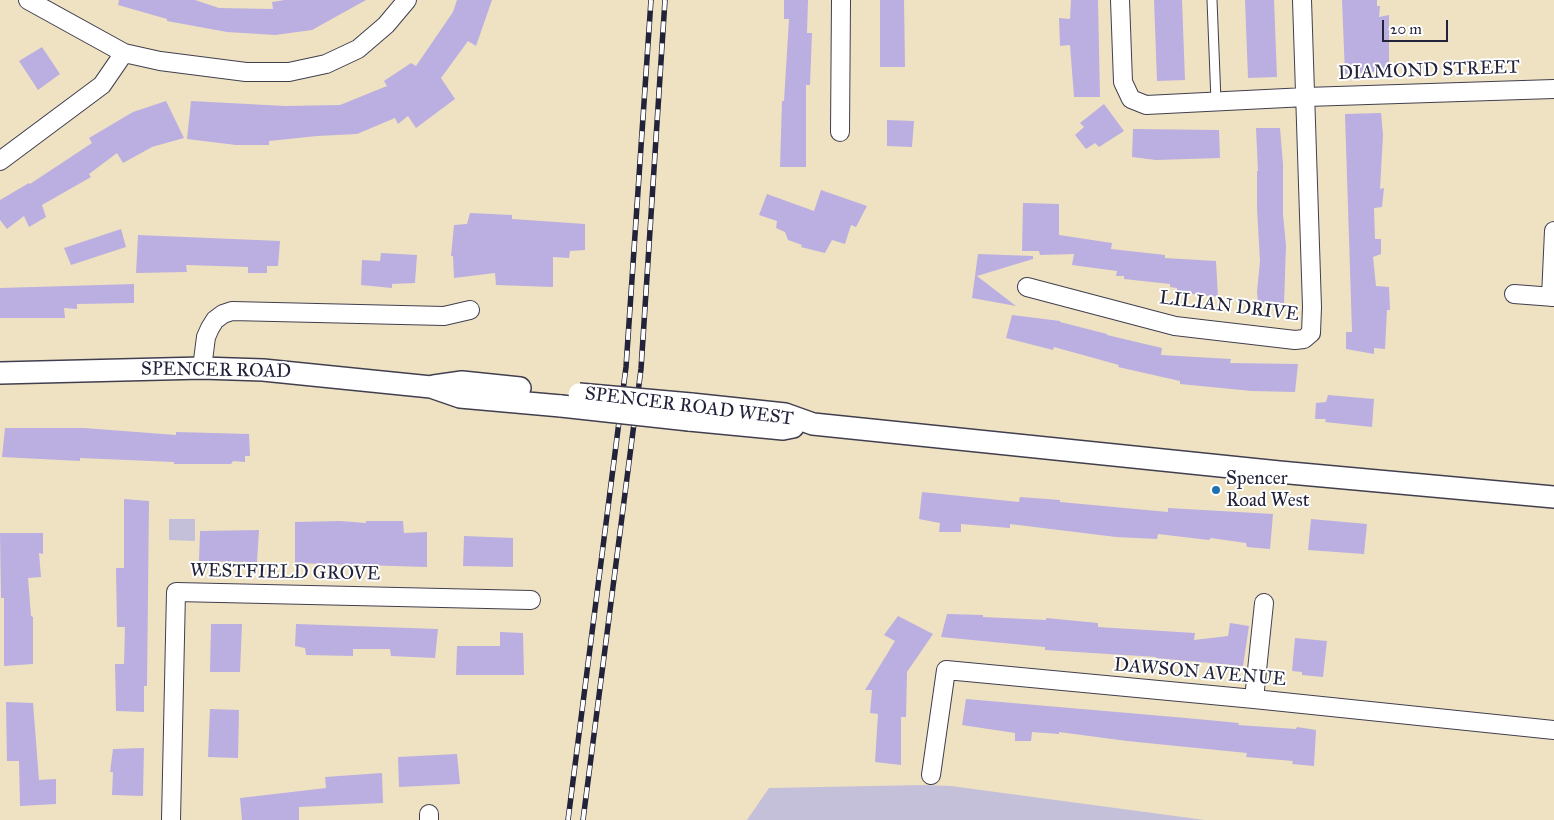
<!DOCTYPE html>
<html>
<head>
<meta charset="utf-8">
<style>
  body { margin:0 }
  #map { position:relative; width:1554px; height:820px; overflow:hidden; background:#efe2c2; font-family:"IM FELL Great Primer",serif }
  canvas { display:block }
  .scale { position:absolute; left:1382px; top:20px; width:66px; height:22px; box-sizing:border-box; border:2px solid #22223b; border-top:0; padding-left:6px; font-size:15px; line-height:18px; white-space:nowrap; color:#22223b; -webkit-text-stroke:4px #fff; paint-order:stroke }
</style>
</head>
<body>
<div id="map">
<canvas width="1554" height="820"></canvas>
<div class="scale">20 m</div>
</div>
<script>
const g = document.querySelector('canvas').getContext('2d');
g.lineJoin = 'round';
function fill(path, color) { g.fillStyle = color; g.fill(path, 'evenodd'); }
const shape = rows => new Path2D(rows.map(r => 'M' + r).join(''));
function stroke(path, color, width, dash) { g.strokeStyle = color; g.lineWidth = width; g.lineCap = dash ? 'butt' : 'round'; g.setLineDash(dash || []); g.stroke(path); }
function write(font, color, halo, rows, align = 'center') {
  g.font = font + ' "IM FELL Great Primer",serif'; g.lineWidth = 4; g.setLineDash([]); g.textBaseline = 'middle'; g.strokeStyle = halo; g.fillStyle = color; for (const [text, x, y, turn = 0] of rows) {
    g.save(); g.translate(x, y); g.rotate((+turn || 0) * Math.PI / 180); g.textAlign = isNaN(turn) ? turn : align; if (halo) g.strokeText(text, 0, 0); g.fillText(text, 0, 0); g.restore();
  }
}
fill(shape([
  [169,519,195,519,195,541,169,540],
  [924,785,951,786,1205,820,747,820,769,788]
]), '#c5c0da');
fill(shape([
  [119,0,195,0,219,8,273,9,272,2,285,0,366,0,312,30,275,35,227,32,167,21,167,19,118,5],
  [457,0,492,0,476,46,468,41,441,78,455,99,416,128,408,116,398,124,395,118,357,134,317,136,269,141,269,145,236,145,187,139,191,101,285,106,340,105,387,86,384,81,411,63,416,66,453,12],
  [784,0,808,0,807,33,812,33,810,85,806,85,806,167,780,167,782,101,784,101,789,19,784,19],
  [880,0,904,0,905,67,880,67],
  [1071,0,1098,0,1100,97,1074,97,1070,45,1060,46,1059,18,1070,19],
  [1154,0,1182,0,1185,80,1157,81],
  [1245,0,1274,0,1277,77,1248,78],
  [1342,0,1377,0,1377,6,1380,6,1379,17,1389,15,1389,71,1345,74],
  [42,47,60,74,38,90,19,61],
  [166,101,184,138,152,147,123,163,117,153,89,174,91,177,42,205,46,217,29,227,24,216,7,229,0,220,0,200,29,183,30,184,92,143,89,138,133,112],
  [1104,104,1124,131,1099,147,1095,143,1086,149,1075,135,1084,127,1080,123],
  [1381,113,1383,135,1380,189,1384,188,1382,207,1374,208,1375,239,1381,239,1381,254,1373,257,1376,286,1389,287,1390,310,1387,310,1385,349,1374,348,1374,354,1346,349,1346,332,1352,332,1345,114],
  [887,120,914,121,912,147,887,146],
  [1256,128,1280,128,1283,164,1283,214,1286,246,1284,304,1258,302,1257,292,1260,261,1257,208,1257,171,1258,171],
  [1133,129,1219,130,1220,158,1156,160,1132,157],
  [821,190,867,206,856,227,851,225,845,244,832,240,825,253,801,247,802,245,788,240,785,232,776,228,777,221,759,215,767,194,814,211],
  [1023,203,1059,204,1059,235,1112,243,1111,249,1165,255,1165,258,1216,261,1218,297,1177,292,1177,288,1170,287,1170,284,1124,279,1124,276,1116,276,1117,271,1072,265,1074,254,1040,255,1039,251,1022,251],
  [470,213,512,215,512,219,585,224,585,250,570,251,569,258,553,257,553,287,496,285,495,273,454,278,453,256,451,256,454,225,467,224],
  [121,229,126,247,71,265,64,248],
  [138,235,280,241,278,266,267,266,267,273,248,273,248,267,186,265,187,272,136,273],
  [381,253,417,255,415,283,392,284,392,288,361,285,362,260,380,261],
  [978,254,1033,256,1033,259,977,276,1016,306,972,298],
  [134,284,134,303,77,304,77,309,64,308,65,318,0,318,0,288],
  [1012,315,1060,321,1060,322,1107,334,1107,335,1162,348,1161,355,1231,359,1230,363,1298,364,1295,392,1252,391,1180,384,1180,381,1118,367,1119,365,1054,347,1053,350,1006,338],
  [1328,395,1374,399,1372,427,1325,422,1326,419,1315,419,1316,403,1326,402],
  [5,428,84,428,176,435,176,432,249,434,250,456,245,456,245,462,233,461,231,464,174,464,174,462,80,458,80,461,2,457],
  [922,492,1019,502,1020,497,1060,500,1060,502,1168,512,1168,508,1273,514,1270,549,1247,547,1246,543,1211,538,1209,540,1158,534,1157,539,1116,537,1010,524,1010,528,961,524,961,532,939,532,940,523,919,519],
  [124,499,149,501,147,686,144,686,144,712,116,711,115,664,124,664,125,627,117,627,116,568,124,568],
  [1311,519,1367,524,1364,554,1308,550],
  [340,521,366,523,366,521,403,521,404,533,427,532,427,567,295,563,295,522],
  [259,530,257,562,199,561,200,531],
  [0,533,43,533,43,554,39,553,41,577,28,578,31,616,33,617,33,664,4,666,4,598,1,598],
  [464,536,513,538,513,567,463,566],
  [947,614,983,615,983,617,1046,620,1046,618,1098,623,1098,627,1195,633,1194,640,1228,636,1230,623,1249,626,1243,666,1156,658,1156,657,1045,650,1045,647,941,637],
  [898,616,933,634,907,672,906,717,901,717,901,765,875,762,878,714,870,713,872,690,865,690,895,641,884,635],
  [211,624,242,624,240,672,210,672],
  [296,624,438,629,435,658,391,656,390,649,353,649,353,656,306,655,305,648,295,646],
  [500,632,523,633,524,675,456,675,457,646,500,646],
  [1295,638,1327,641,1323,677,1302,675,1302,672,1292,671],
  [966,699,1186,718,1239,723,1238,725,1296,729,1297,727,1316,730,1314,766,1292,764,1293,761,1246,757,1247,753,1127,741,1059,732,1059,734,1032,732,1031,741,1015,741,1015,733,962,725],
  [6,702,33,703,39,780,56,779,56,804,20,806,19,761,7,761],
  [210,709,239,710,238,758,208,757],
  [144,748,143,796,112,795,113,772,110,772,113,749],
  [457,754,460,784,399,787,398,757],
  [382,773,383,803,299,807,299,820,242,820,240,798,326,788,325,777]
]), '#baafe0');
const service = shape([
  [1212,0,1216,101]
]);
const minor = shape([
  [28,0,124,53,160,61,246,72,289,72,326,64,358,49,386,25,407,0],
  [1120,0,1123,82,1131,99,1146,105,1306,97,1554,89],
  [840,132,841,0],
  [0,161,102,85,124,53],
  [1027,287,1175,326,1295,340,1304,339,1311,333,1312,307,1302,0],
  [1514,294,1554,297],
  [1551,297,1554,231],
  [202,368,206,337,210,328,215,320,223,314,232,311,444,316,470,310],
  [1254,699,1264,603],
  [931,775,946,670,1254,699,1554,730],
  [171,820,176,592,531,600],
  [429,820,429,814]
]);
const tertiary = shape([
  [0,373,202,368,263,370,431,387,460,397,561,406],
  [434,386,462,382,520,388],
  [691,404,785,414,813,424,1279,472,1554,497],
  [689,420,783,429,793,427]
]);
stroke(service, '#413f4f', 11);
stroke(minor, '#413f4f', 20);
stroke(tertiary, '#413f4f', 24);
stroke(service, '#fff', 9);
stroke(minor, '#fff', 18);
stroke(tertiary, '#fff', 21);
const rail = shape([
  [568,820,626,367,651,0],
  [583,820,641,369,665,0]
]);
stroke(rail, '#22223b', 5.5);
stroke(rail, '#fff', 4, [11]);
const tertiaryBridge = shape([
  [579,394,691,404],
  [561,406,689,420]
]);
stroke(tertiaryBridge, '#413f4f', 24, []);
stroke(tertiaryBridge, '#fff', 21);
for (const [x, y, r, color] of [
  [1216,490,5,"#1f6fb2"]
]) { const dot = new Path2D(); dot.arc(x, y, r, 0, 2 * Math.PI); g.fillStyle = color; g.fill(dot); stroke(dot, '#fff', 2); }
write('19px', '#22223b', '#fff', [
  ["DIAMOND STREET",1429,71,-2],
  ["LILIAN DRIVE",1229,307,7],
  ["SPENCER ROAD",216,371,1],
  ["SPENCER ROAD WEST",689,407,7],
  ["WESTFIELD GROVE",285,573,1],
  ["DAWSON AVENUE",1200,673,5]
]);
write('19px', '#22223b', '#fff', [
  ["Spencer",1226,479],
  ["Road West",1226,501]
], 'left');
</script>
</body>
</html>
